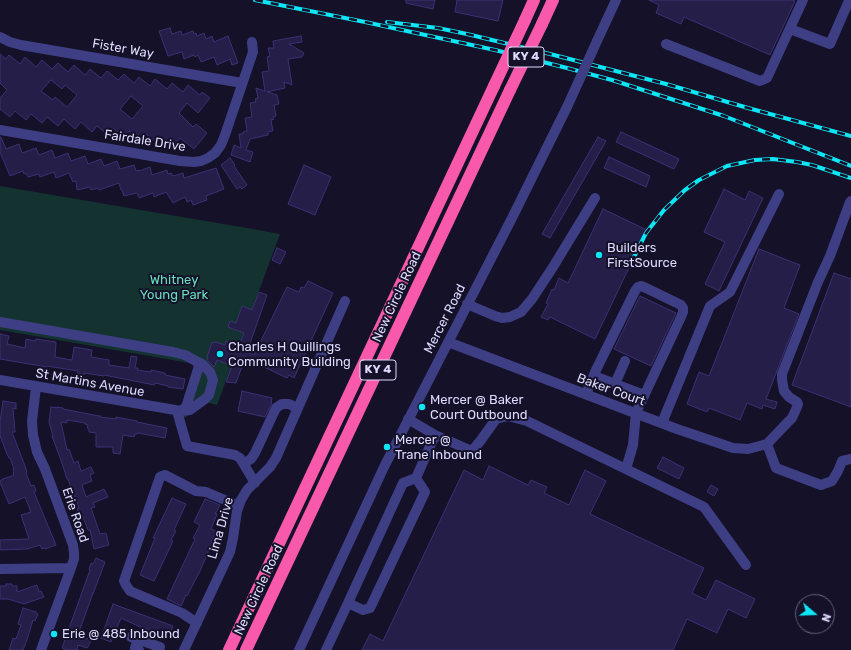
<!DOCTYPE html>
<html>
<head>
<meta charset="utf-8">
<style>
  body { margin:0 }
  #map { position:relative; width:851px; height:650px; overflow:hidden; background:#141128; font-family:Rubik,sans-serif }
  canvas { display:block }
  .north { position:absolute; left:795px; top:594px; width:40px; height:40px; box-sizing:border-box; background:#141128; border:1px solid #64617e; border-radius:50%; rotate:109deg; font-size:11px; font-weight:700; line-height:16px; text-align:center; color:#dddafe }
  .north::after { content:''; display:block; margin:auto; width:14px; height:18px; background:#0de6f6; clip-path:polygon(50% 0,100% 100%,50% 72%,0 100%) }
</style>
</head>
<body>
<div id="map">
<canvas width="851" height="650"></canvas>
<div class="north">N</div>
</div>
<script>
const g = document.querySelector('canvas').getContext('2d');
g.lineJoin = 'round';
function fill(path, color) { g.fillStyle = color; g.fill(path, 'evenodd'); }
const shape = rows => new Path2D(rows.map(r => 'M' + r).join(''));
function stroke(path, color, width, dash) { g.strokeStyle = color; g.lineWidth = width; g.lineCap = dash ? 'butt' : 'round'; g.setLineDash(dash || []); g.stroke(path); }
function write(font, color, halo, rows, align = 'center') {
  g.font = font + ' Rubik,sans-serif'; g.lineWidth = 4; g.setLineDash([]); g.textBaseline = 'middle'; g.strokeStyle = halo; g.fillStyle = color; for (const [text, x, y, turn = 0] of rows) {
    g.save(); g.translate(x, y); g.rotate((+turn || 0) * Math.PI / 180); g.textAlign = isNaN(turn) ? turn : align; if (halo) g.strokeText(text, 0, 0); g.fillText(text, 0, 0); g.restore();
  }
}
fill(shape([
  [0,186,247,228,280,234,217,405,205,402,185,418,180,417,195,364,0,330]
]), '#143230');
const building = shape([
  [406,0,435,0,433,9,406,3,406,0],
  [457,0,503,0,498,21,455,12,457,0],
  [649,0,792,0,795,1,770,55,684,17,681,24,656,13,659,5,649,0],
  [170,28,172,34,181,31,182,35,193,31,194,34,196,33,197,36,204,33,206,39,212,36,214,42,228,36,238,63,232,65,230,59,217,65,214,57,201,62,198,55,195,57,194,55,184,59,182,52,168,56,159,31,170,28],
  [301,36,302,42,289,44,304,53,302,57,288,59,292,85,284,82,285,88,267,92,277,95,279,104,274,105,276,116,273,117,274,119,271,120,273,131,268,132,268,135,250,139,246,150,253,152,250,162,231,155,234,145,241,148,239,134,243,134,243,132,247,131,245,118,252,117,250,103,256,102,255,99,258,98,256,88,265,91,262,72,269,71,267,57,270,56,268,48,274,48,273,41,301,36],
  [0,54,6,59,9,55,20,64,25,57,36,67,42,60,52,69,58,63,68,72,74,65,85,75,90,69,101,78,107,71,118,80,124,74,134,83,139,77,150,86,155,79,167,89,172,83,183,92,188,85,200,95,202,92,210,98,198,113,187,103,179,113,193,127,196,124,207,133,194,149,180,138,173,146,162,137,157,143,146,134,140,140,129,131,124,137,113,128,108,135,97,126,92,132,81,122,75,129,64,119,58,126,47,117,42,123,31,114,26,120,15,111,10,117,0,109,0,98,7,90,0,83,0,54],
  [51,80,62,89,65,85,77,95,67,107,55,97,53,100,41,91,51,80],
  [131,96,143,106,132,119,120,109,131,96],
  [621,132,679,159,674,169,616,142,621,132],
  [0,137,1,137,6,149,19,144,22,153,36,148,39,155,52,150,55,158,68,153,71,161,85,156,88,164,101,159,104,166,117,161,120,169,134,165,136,171,139,170,139,171,150,167,152,175,167,170,168,174,171,173,173,176,183,173,184,178,216,168,224,189,206,196,207,200,193,205,191,200,187,202,185,197,173,203,166,192,154,197,153,193,139,198,137,193,124,196,122,190,121,190,119,183,99,190,98,188,91,190,90,187,77,190,76,181,73,182,69,173,56,178,54,172,40,177,39,174,28,177,26,173,24,174,23,171,10,176,0,152,0,137],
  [598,137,606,141,550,238,542,234,598,137],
  [609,157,650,176,646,187,604,168,609,157],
  [230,158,235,165,234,166,247,185,242,189,240,187,237,189,221,165,230,158],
  [304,165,331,177,315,215,288,204,304,165],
  [724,189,745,200,749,191,763,198,719,291,705,284,725,242,704,232,724,189],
  [603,209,647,230,595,339,550,317,548,320,541,317,548,304,546,303,552,289,554,290,559,278,568,283,603,209],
  [277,248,286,252,280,264,272,260,277,248],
  [759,249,800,265,784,308,799,314,766,399,777,402,775,409,763,405,762,409,747,403,740,420,709,408,707,412,687,404,699,372,709,376,759,249],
  [834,273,851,279,851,407,792,385,834,273],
  [308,281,333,293,294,378,289,375,287,378,245,358,236,383,226,382,232,366,217,360,214,367,207,360,208,358,207,357,212,342,214,343,215,342,225,345,226,341,239,346,244,333,228,327,230,321,236,323,242,306,252,310,259,292,267,295,247,352,254,355,287,287,299,292,301,287,304,288,308,281],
  [640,296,676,313,651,366,614,349,640,296],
  [0,334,9,336,7,344,25,348,26,339,35,341,36,339,56,342,55,357,72,360,74,347,92,350,91,357,109,360,109,365,129,368,131,356,137,357,135,368,138,368,137,370,151,372,151,370,165,373,165,375,185,379,183,389,168,387,168,386,155,383,154,385,104,375,104,376,84,373,84,375,77,373,78,371,47,366,47,367,0,359,0,334],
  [242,391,272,398,271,403,272,403,265,417,238,411,242,391],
  [3,401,16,403,16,409,13,408,15,432,12,432,25,466,27,472,26,473,31,486,34,485,36,491,34,492,56,545,45,549,45,548,42,549,40,545,27,549,0,550,0,540,29,539,21,515,31,512,25,497,9,504,0,482,0,481,3,479,14,475,13,473,14,472,13,469,14,469,10,458,9,458,7,454,0,436,0,422,3,401],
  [51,407,57,408,57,407,63,408,63,409,99,416,101,416,100,417,116,419,116,417,137,421,137,422,167,428,165,438,138,433,137,434,135,434,134,437,123,435,120,454,113,453,113,447,96,447,96,433,89,432,89,429,87,428,88,425,85,424,85,423,67,420,67,423,61,422,67,450,69,449,74,463,78,461,81,471,91,467,94,473,90,475,92,481,82,485,86,497,104,489,108,497,93,503,95,507,91,508,100,534,106,533,109,545,94,549,90,530,88,530,82,514,79,515,77,509,79,508,75,496,72,497,70,492,72,491,68,479,67,479,63,466,52,436,53,436,49,422,51,407],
  [663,457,684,468,679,479,657,468,663,457],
  [489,466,528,485,531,480,547,487,544,493,569,505,585,470,606,481,590,514,704,568,692,593,706,600,716,580,755,599,746,618,728,609,717,633,687,619,673,650,362,650,370,634,383,641,464,470,483,480,489,466],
  [711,485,718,489,714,496,707,492,711,485],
  [172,498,186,504,174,530,176,531,171,540,173,541,154,581,140,575,155,538,153,538,172,498],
  [205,499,220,505,215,514,217,514,211,529,216,531,211,542,212,543,200,571,187,596,186,595,181,606,167,599,195,539,193,538,200,525,194,522,205,499],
  [96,558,105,562,93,594,93,593,78,635,91,640,88,647,87,648,78,645,77,650,67,650,62,648,90,570,89,570,91,563,93,564,96,558],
  [6,584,12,584,12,586,17,586,17,592,37,585,39,592,41,591,44,597,24,604,8,599,0,599,0,586,6,586,6,584],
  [113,604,173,626,169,636,140,627,121,618,111,642,101,638,113,604],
  [23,608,36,612,36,613,38,614,35,621,33,620,27,640,23,650,9,650,13,638,16,639,21,625,18,624,23,608]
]);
fill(building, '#251e49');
stroke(building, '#3c3174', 1);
stroke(shape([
  [790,29,830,44,848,3],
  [0,37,10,42,21,45,242,83],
  [597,41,616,0],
  [666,44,760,81,767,78,803,0],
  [0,130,180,161,194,162,201,161,208,158,215,153,221,145,225,135,253,52,252,42],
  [467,304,495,316,502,318,510,317,521,312,532,299,553,267,595,198],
  [0,322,173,352,185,355,196,361,199,366,186,407,181,411,0,380],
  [448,342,677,429,733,448,748,449,767,444],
  [594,376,644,395],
  [615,384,625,361],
  [36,387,32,421,33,435,37,452,45,469,73,545,74,553,74,559,71,568,41,650],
  [586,394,596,370,635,291,638,287,641,286,646,288,681,305,683,308,683,312,681,317,636,413,633,445,626,469],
  [177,411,187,446,235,455,240,458,255,483],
  [181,411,190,410,205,399,209,395,213,380,210,372,202,364,196,361],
  [408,419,435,435,472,451,481,440,496,419,508,416,527,421,704,507,746,565],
  [662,423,710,306,730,292,779,194],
  [767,444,787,423,792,418,797,407,798,404,797,402,789,397,784,391,782,380,782,374,818,282,830,256,850,202,851,201],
  [767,444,776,468,821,485,832,481,838,471,842,461,851,459],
  [244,463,251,459,255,453,276,408,282,404,289,404,297,408],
  [0,569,71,568],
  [348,603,403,483,416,478],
  [197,623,182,613,130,591,126,585,124,581,160,477,165,475,196,491,206,492,239,506],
  [131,637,160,647,159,650],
  [138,639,135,648,139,650],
  [184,650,230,552,233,538,237,511,241,500,247,490,270,467,276,458,345,301],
  [299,650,384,467,512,218,567,107],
  [326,650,348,603,363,610,370,608,425,492,416,478,435,435]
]), '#3e3e85', 10);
stroke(shape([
  [525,20,534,0],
  [542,24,553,0],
  [229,650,494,86],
  [246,650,510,90]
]), '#f959ab', 12);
const rail = shape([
  [255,0,365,22,495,50,567,68,612,80,724,116,851,166],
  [387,22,438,28,467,34,554,55,666,84,748,108,851,136],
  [631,263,646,233,664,210,685,190,699,180,727,166,755,160,773,159,797,162,812,165,851,178]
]);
stroke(rail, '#0de6f6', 4);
stroke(rail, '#141128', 2.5, [8]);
stroke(shape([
  [567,107,597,41]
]), '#3e3e85', 10);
stroke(shape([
  [494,86,525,20],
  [510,90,542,24]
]), '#f959ab', 12);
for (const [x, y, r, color] of [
  [599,255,4,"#0de6f6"],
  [220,354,4,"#0de6f6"],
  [422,407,4,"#0de6f6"],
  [387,447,4,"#0de6f6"],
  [54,634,4,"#0de6f6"]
]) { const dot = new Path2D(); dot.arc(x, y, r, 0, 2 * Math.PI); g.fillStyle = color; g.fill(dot); stroke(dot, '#141128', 1.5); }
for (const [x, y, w] of [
  [526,57,36],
  [378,370,36]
]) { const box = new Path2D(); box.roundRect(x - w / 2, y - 10, w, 20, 3); g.fillStyle = '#141128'; g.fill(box); stroke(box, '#dddafe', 1); }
write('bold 12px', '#dddafe', null, [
  ["KY 4",526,57],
  ["KY 4",378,370]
]);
write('13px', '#dddafe', '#141128', [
  ["Fister Way",123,49,10],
  ["Fairdale Drive",145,141,9],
  ["New Circle Road",397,297,-65],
  ["Mercer Road",445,319,-63],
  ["St Martins Avenue",90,383,10],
  ["Baker Court",611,390,20],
  ["Erie Road",75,515,71],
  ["Lima Drive",221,528,-74],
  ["New Circle Road",259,590,-65]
]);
write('13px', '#dddafe', '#141128', [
  ["Builders",607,248],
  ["FirstSource",607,263],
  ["Charles H Quillings",228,347],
  ["Community Building",228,362],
  ["Mercer @ Baker",430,400],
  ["Court Outbound",430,415],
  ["Mercer @",395,440],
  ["Trane Inbound",395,455],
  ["Erie @ 485 Inbound",62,634]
], 'left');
write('13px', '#67dcbb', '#141128', [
  ["Whitney",174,280],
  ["Young Park",174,295]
]);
</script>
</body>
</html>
